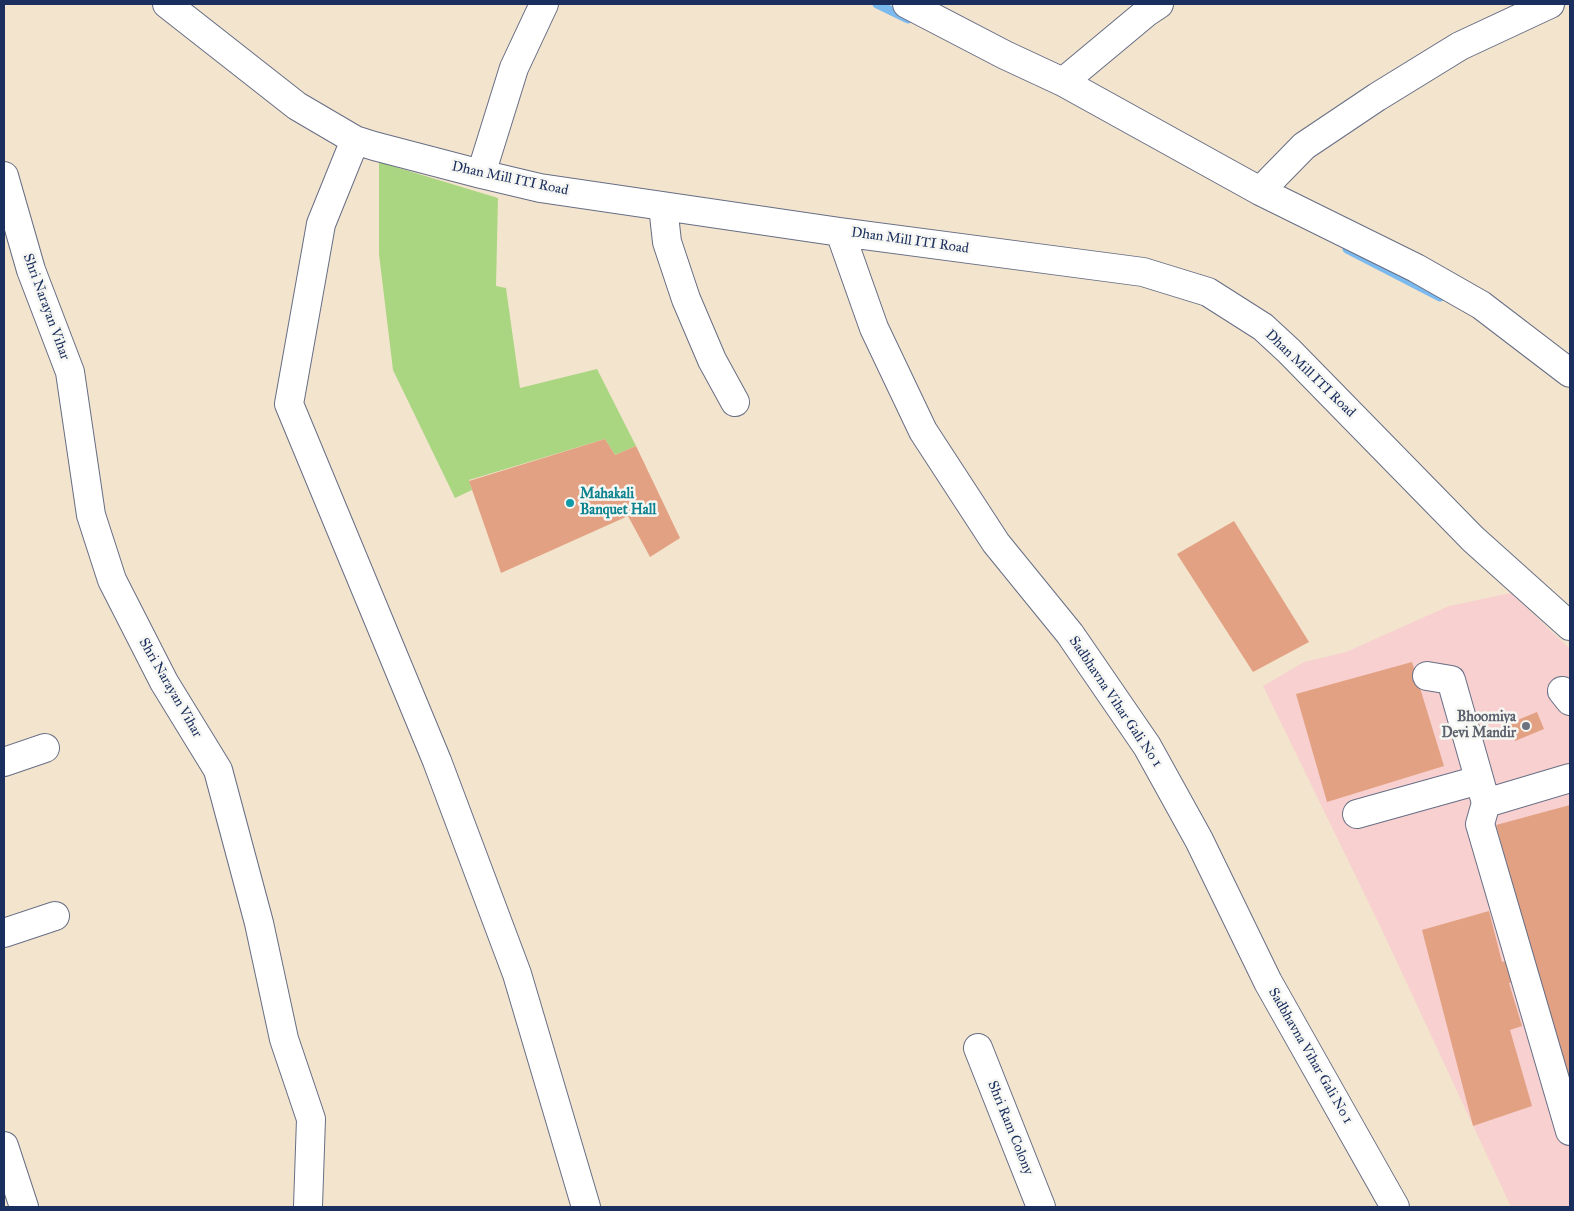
<!DOCTYPE html>
<html>
<head>
<meta charset="utf-8">
<style>
  body { margin:0 }
  #map { position:relative; width:1574px; height:1211px; overflow:hidden; background:#f3e4cd; font-family:"IM FELL Great Primer",serif }
  canvas { display:block }
  .frame { position:absolute; inset:0; border:5px solid #1b2f5e; pointer-events:none }
</style>
</head>
<body>
<div id="map">
<canvas width="1574" height="1211"></canvas>
<div class="frame"></div>
</div>
<script>
const g = document.querySelector('canvas').getContext('2d');
g.lineJoin = 'round';
function fill(path, color) { g.fillStyle = color; g.fill(path, 'evenodd'); }
const shape = rows => new Path2D(rows.map(r => 'M' + r).join(''));
function stroke(path, color, width, dash) { g.strokeStyle = color; g.lineWidth = width; g.lineCap = dash ? 'butt' : 'round'; g.setLineDash(dash || []); g.stroke(path); }
function write(font, color, halo, rows, align = 'center') {
  g.font = font + ' "IM FELL Great Primer",serif'; g.lineWidth = 5; g.setLineDash([]); g.textBaseline = 'middle'; g.strokeStyle = halo; g.fillStyle = color; for (const [text, x, y, turn = 0] of rows) {
    g.save(); g.translate(x, y); g.rotate((+turn || 0) * Math.PI / 180); g.textAlign = isNaN(turn) ? turn : align; if (halo) g.strokeText(text, 0, 0); g.fillText(text, 0, 0); g.restore();
  }
}
fill(shape([
  [1511,593,1570,649,1570,1207,1511,1207,1382,930,1263,686,1304,662,1346,652,1449,606]
]), '#f7d0cf');
fill(shape([
  [379,162,498,198,496,286,506,288,520,388,597,369,636,446,615,455,605,439,469,480,472,490,455,498,393,370,379,254]
]), '#aad581');
stroke(shape([
  [877,4,908,19],
  [1347,249,1440,297]
]), '#7bbaef', 9);
fill(shape([
  [605,439,615,455,636,446,680,538,650,557,628,516,501,573,469,481],
  [1234,521,1309,642,1253,672,1177,554],
  [1412,662,1444,766,1327,802,1296,694],
  [1537,712,1544,729,1515,741,1508,724],
  [1570,805,1570,1101,1537,974,1509,983,1522,1026,1510,1030,1532,1106,1473,1126,1422,930,1489,911,1502,962,1531,953,1496,825]
]), '#e3a183');
const minor = shape([
  [167,4,297,106,355,140,374,146,481,174,540,188,840,232,1143,272,1208,292,1263,327,1289,351,1473,539,1570,626],
  [907,4,1005,55,1063,82,1260,191,1416,268,1481,305,1570,373],
  [1063,82,1147,12,1159,4],
  [355,140,321,224,289,404,437,761,517,974,586,1207],
  [481,174,514,68,544,4],
  [4,176,31,270,70,372,91,515,112,580,164,682,218,770,259,923,284,1039,311,1119,308,1206],
  [1260,191,1304,146,1377,97,1460,46,1550,4],
  [663,206,667,242,686,299,712,360,735,402],
  [840,232,874,328,923,431,996,543,1070,634,1147,746,1199,840,1268,982,1395,1207],
  [1427,676,1451,680,1486,803,1570,778],
  [1562,691,1570,701],
  [4,762,45,748],
  [1486,803,1480,824,1570,1131],
  [1357,814,1479,780],
  [4,933,55,916],
  [978,1048,1041,1207],
  [4,1146,24,1207]
]);
stroke(minor, '#676e85', 30);
stroke(minor, '#fff', 28);
for (const [x, y, r, color] of [
  [570,503,5,"#0f9aa8"],
  [1526,726,5,"#6b7280"]
]) { const dot = new Path2D(); dot.arc(x, y, r, 0, 2 * Math.PI); g.fillStyle = color; g.fill(dot); stroke(dot, '#f6f6f2', 2); }
write('14px', '#1b2f5e', '#f6f6f2', [
  ["Dhan Mill ITI Road",510,179,12],
  ["Dhan Mill ITI Road",910,241,8],
  ["Shri Narayan Vihar",46,307,70],
  ["Dhan Mill ITI Road",1310,374,44],
  ["Shri Narayan Vihar",170,688,60],
  ["Sadbhavna Vihar Gali No 1",1115,702,56],
  ["Sadbhavna Vihar Gali No 1",1310,1056,60],
  ["Shri Ram Colony",1010,1128,68]
]);
write('bold 14px', '#0d838f', '#f6f6f2', [
  ["Mahakali",580,495],
  ["Banquet Hall",580,511]
], 'left');
write('bold 14px', '#5b616d', '#f6f6f2', [
  ["Bhoomiya",1516,718],
  ["Devi Mandir",1516,734]
], 'right');
</script>
</body>
</html>
